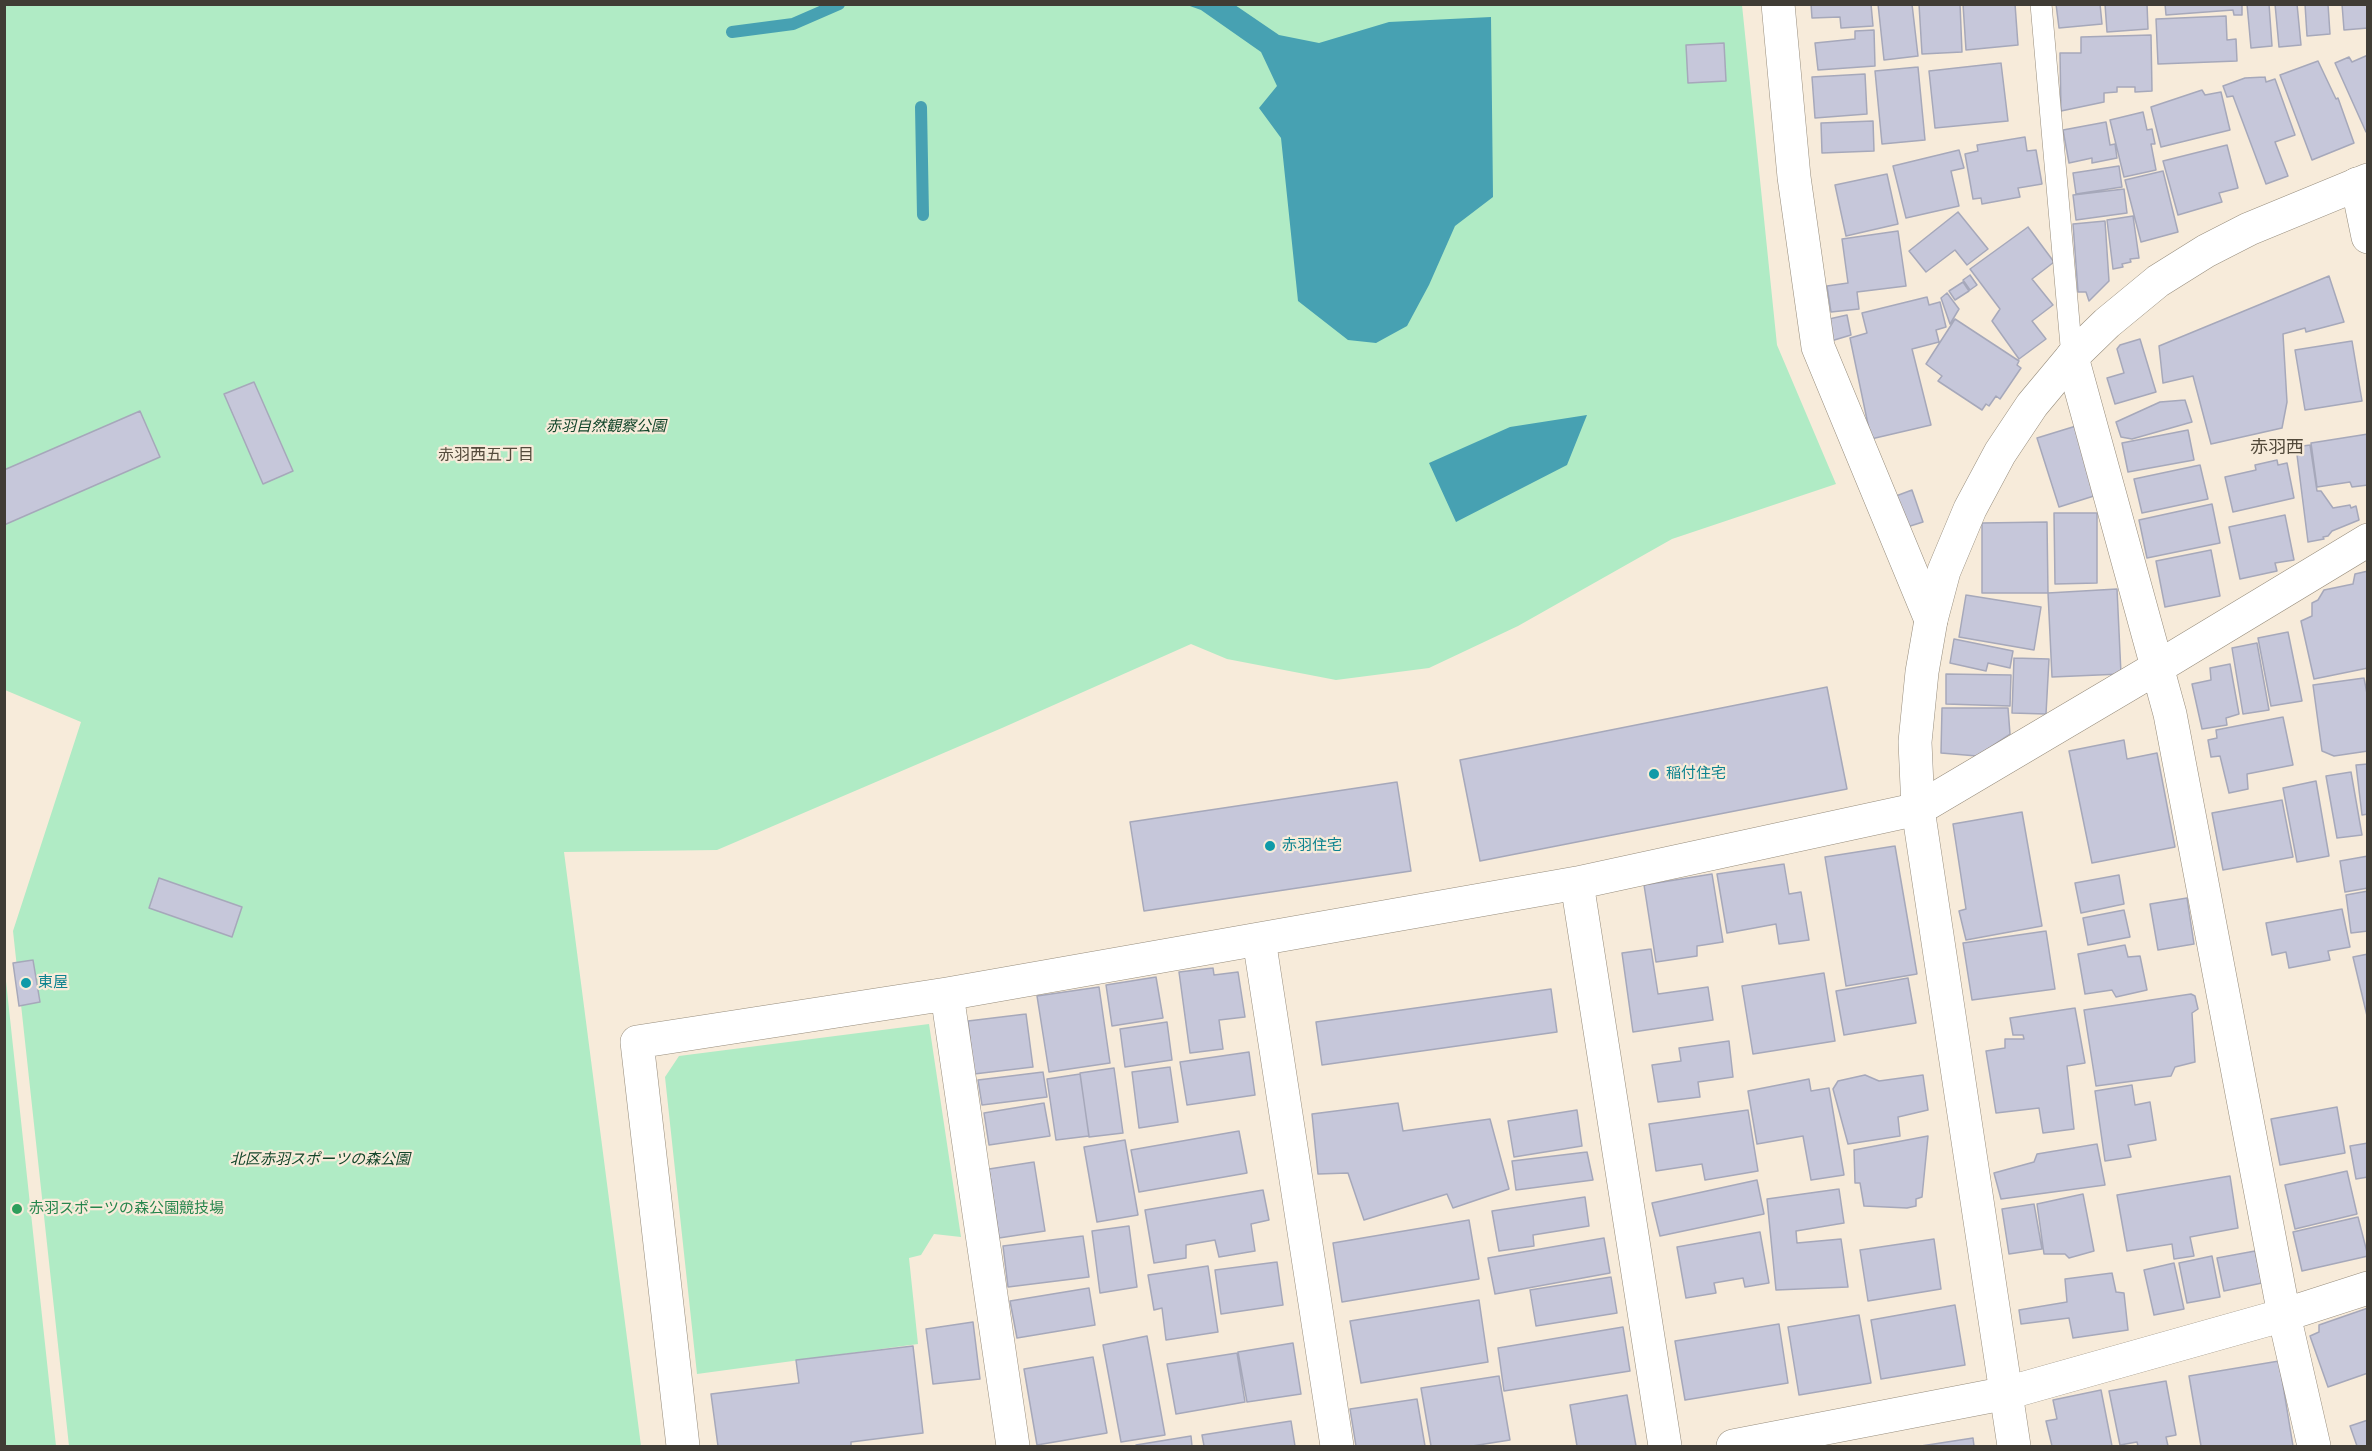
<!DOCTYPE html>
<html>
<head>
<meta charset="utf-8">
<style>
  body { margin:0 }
  #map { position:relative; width:2372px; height:1451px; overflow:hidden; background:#f7ebda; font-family:"Times New Roman",serif }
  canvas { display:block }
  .frame { position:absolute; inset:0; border:6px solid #403c35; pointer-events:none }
</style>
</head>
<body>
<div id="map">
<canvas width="2372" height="1451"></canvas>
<div class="frame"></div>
</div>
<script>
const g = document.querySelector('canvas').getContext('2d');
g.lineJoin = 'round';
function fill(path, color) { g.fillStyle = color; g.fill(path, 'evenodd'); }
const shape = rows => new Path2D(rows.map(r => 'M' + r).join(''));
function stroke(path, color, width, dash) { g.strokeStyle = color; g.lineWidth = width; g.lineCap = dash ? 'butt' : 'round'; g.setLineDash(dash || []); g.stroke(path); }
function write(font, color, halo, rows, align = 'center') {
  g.font = font + ' "Times New Roman","Noto Sans JP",serif'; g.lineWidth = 4.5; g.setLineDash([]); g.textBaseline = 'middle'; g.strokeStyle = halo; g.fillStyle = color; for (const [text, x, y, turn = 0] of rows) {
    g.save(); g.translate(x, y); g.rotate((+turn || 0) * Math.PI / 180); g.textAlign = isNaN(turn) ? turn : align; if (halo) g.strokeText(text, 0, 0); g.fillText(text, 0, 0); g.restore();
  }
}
fill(shape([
  [4,5,1742,5,1777,345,1836,484,1672,539,1518,626,1429,668,1336,680,1227,659,1191,644,1002,728,717,850,564,852,641,1446,69,1446,13,931,81,722,5,690],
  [5,972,56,1446,5,1446],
  [929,1024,961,1237,934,1234,921,1255,909,1258,918,1344,697,1374,665,1077,679,1056]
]), '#b0ebc5');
fill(shape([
  [1187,5,1235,5,1279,35,1319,43,1389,22,1491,17,1493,197,1455,226,1429,285,1407,326,1376,343,1348,340,1298,301,1281,138,1259,108,1277,86,1261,52,1201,10],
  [1587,415,1567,465,1456,522,1429,463,1510,427]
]), '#47a1b2');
stroke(shape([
  [732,32,793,24,839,4],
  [921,107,923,215]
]), '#47a1b2', 12);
const building = shape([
  [1811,4,1871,4,1873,26,1841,28,1840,17,1812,18,1811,4],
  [1878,4,1912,4,1918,56,1884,60,1878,4],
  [1919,4,1960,4,1962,52,1922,54,1919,4],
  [1963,4,2015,4,2018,45,1966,50,1963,4],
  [2056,4,2100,4,2102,24,2059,28,2056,4],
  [2105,4,2147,4,2148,29,2107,32,2105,4],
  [2165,4,2242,4,2242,15,2234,15,2233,10,2166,15,2165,4],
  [2247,4,2269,4,2272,46,2251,48,2247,4],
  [2275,4,2297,4,2301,45,2279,47,2275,4],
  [2305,4,2328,4,2330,34,2307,36,2305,4],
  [2342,4,2368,4,2368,28,2344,30,2342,4],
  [2226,16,2227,40,2236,39,2237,61,2158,64,2156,19,2226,16],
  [1874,30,1875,66,1818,70,1815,43,1855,39,1855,31,1874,30],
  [2151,35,2152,91,2135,92,2135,87,2117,87,2117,92,2104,93,2104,102,2061,111,2060,53,2081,53,2081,37,2151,35],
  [1724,43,1726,81,1688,83,1686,45,1724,43],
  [2368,55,2368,131,2366,132,2335,63,2349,57,2352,62,2368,55],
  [2318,61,2336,99,2338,98,2354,143,2312,160,2280,75,2318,61],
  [2001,63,2008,121,1935,128,1929,71,2001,63],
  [1918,67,1925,140,1882,144,1875,71,1918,67],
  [1865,74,1867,114,1815,118,1812,77,1865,74],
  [2265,77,2266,82,2275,79,2295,135,2275,142,2288,176,2266,184,2233,96,2227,97,2223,86,2245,78,2265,77],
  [2202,90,2205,95,2221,92,2230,130,2161,147,2151,107,2202,90],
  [2143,112,2147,130,2152,129,2155,144,2151,144,2156,170,2124,177,2110,120,2143,112],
  [1873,121,1874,151,1822,153,1821,123,1873,121],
  [2106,122,2110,145,2115,144,2117,158,2092,163,2092,158,2069,163,2063,130,2106,122],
  [2025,137,2027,151,2036,150,2042,184,2018,188,2020,197,1982,204,1981,198,1973,199,1965,154,1978,151,1977,145,2025,137],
  [2227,145,2238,188,2219,193,2222,202,2178,215,2163,161,2227,145],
  [1959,150,1964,168,1951,171,1959,206,1906,218,1893,166,1959,150],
  [2119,166,2122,187,2076,194,2073,173,2119,166],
  [2163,171,2178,232,2141,242,2125,180,2163,171],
  [1887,174,1898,224,1846,236,1835,185,1887,174],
  [2124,189,2127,213,2076,220,2073,195,2124,189],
  [1958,212,1988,249,1967,265,1955,250,1926,272,1909,251,1958,212],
  [2133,216,2139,258,2130,259,2131,262,2122,264,2123,267,2113,269,2107,220,2133,216],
  [2105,221,2109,281,2089,301,2086,292,2078,292,2073,224,2105,221],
  [2028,227,2054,262,2032,279,2053,305,2032,321,2046,339,2019,359,1992,321,2000,309,1970,269,2028,227],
  [1898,231,1906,286,1857,292,1859,309,1831,312,1827,286,1848,283,1842,239,1898,231],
  [1970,275,1977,285,1970,290,1963,280,1970,275],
  [2329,276,2344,322,2306,332,2305,328,2283,334,2287,402,2282,428,2211,444,2193,376,2163,383,2159,346,2329,276],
  [1963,282,1969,291,1955,300,1949,291,1963,282],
  [1947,293,1959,309,1950,324,1941,298,1947,293],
  [1927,297,1929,305,1940,302,1946,327,1936,330,1939,342,1912,349,1931,425,1871,439,1850,338,1867,333,1862,313,1927,297],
  [1847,315,1851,335,1831,341,1829,319,1847,315],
  [1955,319,2019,361,2017,365,2021,368,2000,399,1996,396,1989,406,1986,404,1982,410,1938,381,1942,376,1926,364,1955,319],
  [2140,339,2156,392,2115,404,2107,378,2124,373,2117,349,2120,345,2140,339],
  [2352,341,2362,401,2305,410,2295,350,2352,341],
  [254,382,293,471,263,484,224,394,254,382],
  [2185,400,2192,422,2132,439,2121,437,2116,422,2160,402,2185,400],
  [140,411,160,457,4,525,4,470,140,411],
  [2076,426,2097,495,2059,507,2037,438,2076,426],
  [2188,430,2194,460,2128,472,2122,443,2188,430],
  [2368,434,2368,485,2352,487,2350,482,2317,487,2311,443,2368,434],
  [2310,445,2317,491,2321,491,2333,508,2350,505,2351,508,2356,506,2359,520,2332,531,2328,536,2323,537,2324,539,2308,542,2296,447,2310,445],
  [2277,460,2278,465,2287,463,2294,498,2233,512,2225,477,2256,470,2255,465,2277,460],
  [2200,465,2208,499,2142,513,2134,479,2200,465],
  [1912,490,1923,522,1907,527,1896,496,1912,490],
  [2212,504,2220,543,2147,558,2139,520,2212,504],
  [2054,513,2097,513,2097,583,2055,584,2054,513],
  [2285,515,2294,560,2275,563,2277,571,2240,579,2229,527,2285,515],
  [2047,522,2048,593,1982,593,1982,523,2047,522],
  [2211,550,2220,596,2165,607,2156,561,2211,550],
  [2368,571,2368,668,2314,679,2301,621,2312,616,2312,603,2318,600,2324,590,2353,584,2355,574,2368,571],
  [2117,589,2121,674,2052,677,2048,593,2117,589],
  [1966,595,2041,607,2034,650,1959,637,1966,595],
  [2288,632,2302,701,2271,706,2258,638,2288,632],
  [1954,639,2013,651,2010,668,1988,663,1986,671,1950,663,1954,639],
  [2257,643,2269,710,2243,714,2232,648,2257,643],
  [2014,658,2049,659,2046,714,2012,713,2014,658],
  [2230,664,2239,714,2226,718,2227,725,2202,729,2192,684,2211,680,2210,668,2230,664],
  [1946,674,2011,675,2010,706,1946,704,1946,674],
  [2364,678,2368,699,2368,751,2334,756,2322,751,2313,685,2364,678],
  [1827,687,1847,789,1480,861,1460,760,1827,687],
  [1942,708,2008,708,2010,734,1977,756,1941,753,1942,708],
  [2283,717,2293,765,2247,774,2248,789,2229,793,2220,756,2211,757,2208,740,2217,738,2216,730,2283,717],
  [2124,740,2127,759,2157,753,2175,847,2092,863,2069,751,2124,740],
  [2368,764,2368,814,2362,815,2356,765,2368,764],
  [2351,772,2362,835,2337,838,2326,776,2351,772],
  [2316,781,2329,856,2297,862,2283,788,2316,781],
  [1397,782,1411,871,1144,911,1130,822,1397,782],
  [2282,800,2293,857,2223,870,2212,813,2282,800],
  [2022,812,2042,926,1966,940,1959,911,1966,909,1953,824,2022,812],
  [1895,846,1917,974,1846,986,1825,857,1895,846],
  [2368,856,2368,888,2345,892,2340,861,2368,856],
  [1784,864,1789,894,1801,892,1809,940,1779,944,1776,924,1727,933,1717,874,1784,864],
  [1712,874,1723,942,1697,946,1697,956,1656,962,1644,885,1712,874],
  [2119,875,2124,904,2081,913,2075,883,2119,875],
  [159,878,242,907,232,937,149,908,159,878],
  [2368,891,2368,931,2351,933,2346,895,2368,891],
  [2187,898,2194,944,2158,950,2150,904,2187,898],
  [2342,909,2350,947,2328,951,2330,960,2289,968,2286,952,2272,955,2266,923,2342,909],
  [2124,910,2130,937,2088,945,2083,918,2124,910],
  [2046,931,2055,989,1972,1000,1963,943,2046,931],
  [2125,945,2128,957,2140,956,2147,990,2116,997,2112,990,2085,994,2078,954,2125,945],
  [1651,949,1658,994,1708,987,1713,1020,1633,1032,1622,953,1651,949],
  [2368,954,2368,1020,2353,957,2368,954],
  [33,960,40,1002,19,1006,13,963,33,960],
  [1213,968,1214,975,1238,972,1245,1017,1219,1020,1223,1049,1190,1053,1179,972,1213,968],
  [1824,973,1835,1041,1753,1054,1742,986,1824,973],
  [1156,977,1163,1018,1112,1026,1106,985,1156,977],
  [1908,978,1916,1023,1844,1035,1836,991,1908,978],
  [1099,987,1110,1063,1049,1072,1037,996,1099,987],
  [1551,989,1557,1032,1322,1065,1316,1022,1551,989],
  [2191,994,2195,996,2198,1009,2192,1013,2195,1062,2175,1067,2171,1076,2096,1086,2084,1010,2191,994],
  [2075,1008,2085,1063,2067,1066,2074,1129,2043,1133,2039,1108,1996,1113,1986,1051,2005,1048,2005,1039,2024,1039,2023,1035,2013,1035,2010,1018,2075,1008],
  [1026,1014,1033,1067,974,1074,968,1021,1026,1014],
  [1167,1022,1172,1060,1125,1067,1120,1029,1167,1022],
  [1729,1041,1733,1077,1698,1082,1700,1097,1658,1102,1652,1065,1681,1061,1679,1048,1729,1041],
  [1249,1052,1255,1095,1187,1105,1180,1062,1249,1052],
  [1170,1067,1178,1122,1139,1128,1132,1072,1170,1067],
  [1114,1068,1123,1133,1089,1137,1080,1073,1114,1068],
  [1043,1072,1047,1097,982,1105,978,1080,1043,1072],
  [1080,1074,1089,1136,1056,1140,1047,1079,1080,1074],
  [1865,1075,1879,1081,1923,1075,1928,1110,1898,1117,1900,1136,1848,1144,1833,1089,1838,1081,1865,1075],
  [1809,1079,1811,1091,1829,1088,1844,1175,1811,1180,1803,1136,1757,1144,1748,1091,1809,1079],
  [2132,1085,2135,1105,2150,1102,2156,1140,2128,1145,2131,1157,2105,1161,2095,1091,2132,1085],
  [1044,1103,1050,1136,989,1145,984,1113,1044,1103],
  [1398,1103,1403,1131,1490,1119,1509,1189,1453,1208,1447,1194,1364,1220,1348,1173,1318,1174,1312,1114,1398,1103],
  [2337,1107,2345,1153,2280,1165,2271,1119,2337,1107],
  [1577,1110,1582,1146,1514,1157,1508,1121,1577,1110],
  [1748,1110,1758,1171,1705,1180,1702,1164,1656,1171,1649,1124,1748,1110],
  [1239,1131,1247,1173,1139,1192,1131,1150,1239,1131],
  [1928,1136,1922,1197,1916,1199,1916,1206,1907,1208,1864,1206,1860,1183,1855,1183,1854,1150,1928,1136],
  [1125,1140,1138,1215,1097,1222,1084,1147,1125,1140],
  [2368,1143,2368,1177,2356,1179,2350,1146,2368,1143],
  [2097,1144,2105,1185,2001,1199,1994,1173,2034,1162,2037,1154,2097,1144],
  [1587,1152,1593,1180,1516,1190,1512,1161,1587,1152],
  [1034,1162,1045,1231,999,1238,989,1169,1034,1162],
  [2347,1171,2357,1214,2295,1229,2285,1185,2347,1171],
  [2230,1176,2238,1228,2190,1237,2194,1256,2174,1259,2172,1244,2127,1251,2117,1195,2230,1176],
  [1757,1180,1764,1214,1660,1236,1652,1203,1757,1180],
  [1839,1189,1844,1223,1796,1231,1797,1243,1841,1239,1848,1287,1776,1290,1767,1199,1839,1189],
  [1263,1190,1269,1220,1251,1224,1255,1251,1219,1257,1215,1240,1186,1245,1186,1258,1154,1263,1145,1210,1263,1190],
  [2083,1194,2094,1251,2069,1258,2065,1254,2044,1254,2037,1204,2083,1194],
  [1585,1197,1589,1226,1533,1235,1534,1246,1499,1251,1492,1211,1585,1197],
  [2034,1204,2042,1249,2009,1254,2002,1209,2034,1204],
  [2358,1217,2368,1256,2302,1271,2293,1232,2358,1217],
  [1469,1220,1479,1279,1342,1302,1333,1243,1469,1220],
  [1129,1226,1137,1287,1100,1293,1092,1231,1129,1226],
  [1760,1232,1769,1283,1745,1287,1743,1278,1714,1283,1716,1293,1686,1298,1677,1247,1760,1232],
  [1083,1236,1089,1277,1008,1287,1003,1246,1083,1236],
  [1604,1238,1610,1273,1495,1294,1488,1258,1604,1238],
  [1934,1239,1941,1289,1868,1301,1860,1250,1934,1239],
  [2255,1251,2262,1283,2224,1291,2217,1258,2255,1251],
  [2212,1256,2220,1297,2187,1303,2179,1263,2212,1256],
  [1277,1262,1283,1305,1221,1314,1215,1270,1277,1262],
  [2174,1263,2184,1309,2154,1315,2144,1270,2174,1263],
  [1208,1266,1218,1332,1166,1340,1162,1308,1154,1310,1148,1275,1208,1266],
  [2112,1273,2116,1292,2124,1293,2128,1330,2073,1338,2069,1318,2021,1324,2019,1310,2067,1302,2065,1279,2112,1273],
  [1611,1277,1617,1313,1536,1326,1530,1290,1611,1277],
  [1089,1288,1095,1325,1017,1338,1010,1301,1089,1288],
  [1479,1300,1488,1362,1361,1383,1350,1321,1479,1300],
  [1955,1305,1965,1365,1881,1379,1871,1320,1955,1305],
  [2368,1308,2368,1373,2328,1387,2310,1336,2319,1332,2319,1325,2368,1308],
  [1859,1315,1871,1383,1799,1395,1788,1327,1859,1315],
  [973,1322,980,1379,933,1384,926,1329,973,1322],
  [1779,1324,1788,1383,1685,1400,1675,1341,1779,1324],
  [1623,1327,1630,1371,1504,1391,1498,1348,1623,1327],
  [1147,1336,1165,1435,1121,1442,1103,1345,1147,1336],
  [1293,1343,1301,1394,1247,1402,1238,1352,1293,1343],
  [913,1346,923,1433,851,1442,851,1446,718,1446,711,1394,799,1383,796,1360,913,1346],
  [1237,1353,1245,1402,1176,1414,1167,1364,1237,1353],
  [1093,1357,1107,1433,1037,1445,1024,1369,1093,1357],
  [2279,1361,2293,1446,2201,1446,2189,1376,2279,1361],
  [1499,1376,1510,1440,1472,1446,1431,1446,1421,1388,1499,1376],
  [2166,1381,2176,1435,2166,1437,2168,1446,2138,1446,2137,1442,2120,1445,2109,1391,2166,1381],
  [2101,1390,2112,1446,2052,1446,2046,1421,2057,1419,2053,1400,2101,1390],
  [1627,1395,1636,1446,1577,1446,1570,1405,1627,1395],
  [1417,1399,1425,1446,1356,1446,1350,1409,1417,1399],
  [2368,1420,2368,1446,2357,1446,2350,1426,2368,1420],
  [1291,1421,1295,1446,1204,1446,1202,1435,1291,1421],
  [1191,1436,1192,1446,1137,1446,1136,1445,1191,1436],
  [1973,1438,1974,1446,1921,1446,1973,1438]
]);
fill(building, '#c6c7da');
stroke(building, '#a6a8ba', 1.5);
const service = shape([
  [2041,4,2072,357]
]);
const minor = shape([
  [1778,4,1794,177,1818,347,1931,620],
  [2357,184,2368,237],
  [2072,357,2170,714,2284,1315,2314,1446],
  [1577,883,1665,1446],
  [1259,939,1337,1446],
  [947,994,1013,1446],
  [683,1446,637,1042,947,994,1577,883,1918,809,2158,667,2368,540],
  [1733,1446,2007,1393,2284,1315,2368,1288]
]);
const tertiary = shape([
  [2014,1446,1918,809,1915,742,1922,672,1931,620,1944,571,1970,509,2000,453,2032,405,2072,357,2107,323,2158,281,2206,251,2249,229,2368,180]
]);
stroke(service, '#978d7d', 22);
stroke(minor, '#978d7d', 34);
stroke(tertiary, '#978d7d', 34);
stroke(service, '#fff', 21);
stroke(minor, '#fff', 33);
stroke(tertiary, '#fff', 33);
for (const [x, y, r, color] of [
  [1654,774,6,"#0f9aa8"],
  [1270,846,6,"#0f9aa8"],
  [26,983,6,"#0f9aa8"],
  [17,1209,6,"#2e9e5b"]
]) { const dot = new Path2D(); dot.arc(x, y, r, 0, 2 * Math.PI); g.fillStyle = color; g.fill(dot); stroke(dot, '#f7ebda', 2); }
write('italic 15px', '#12452a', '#f7ebda', [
  ["赤羽自然観察公園",606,427],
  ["北区赤羽スポーツの森公園",320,1160]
]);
write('15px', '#0d838f', '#f7ebda', [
  ["稲付住宅",1666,774],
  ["赤羽住宅",1282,846],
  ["東屋",38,983]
], 'left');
write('15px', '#27864d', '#f7ebda', [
  ["赤羽スポーツの森公園競技場",29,1209]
], 'left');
write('16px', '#534a3b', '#f7ebda', [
  ["赤羽西五丁目",486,456]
]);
write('18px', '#534a3b', '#f7ebda', [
  ["赤羽西",2277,448]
]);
</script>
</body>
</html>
